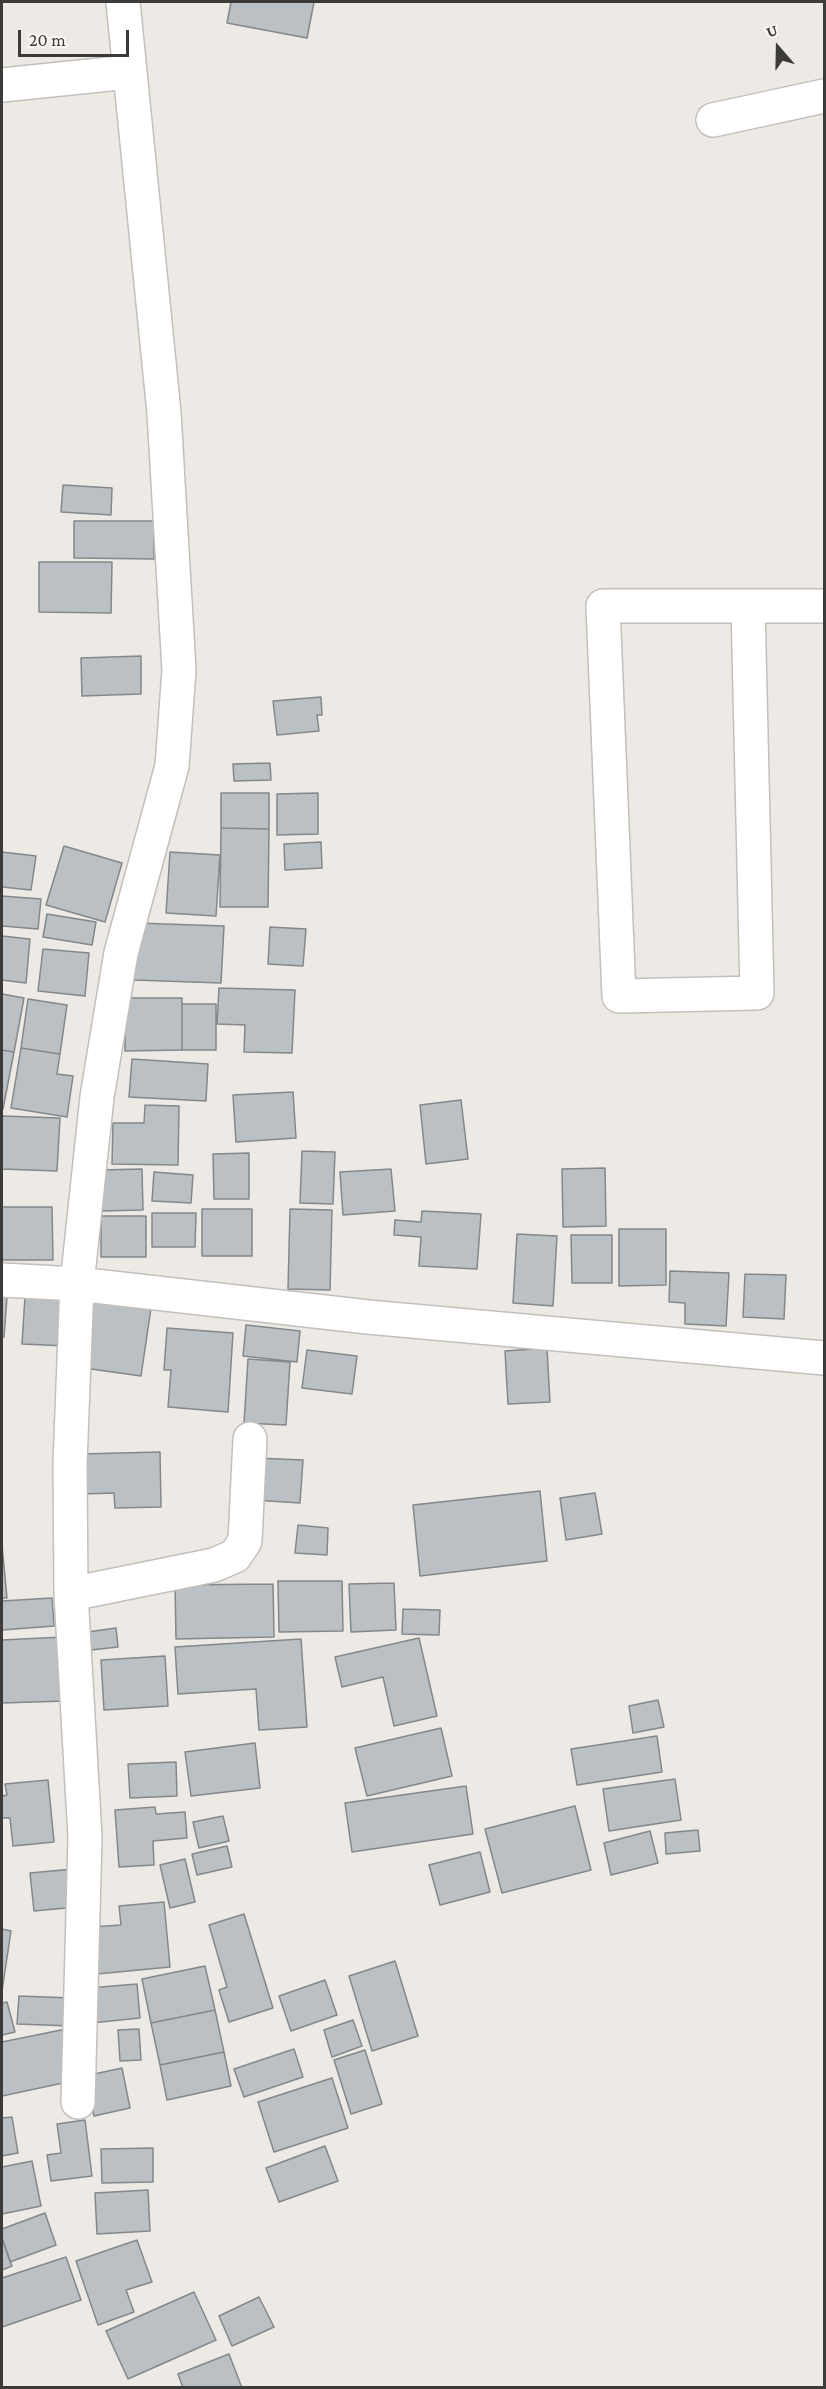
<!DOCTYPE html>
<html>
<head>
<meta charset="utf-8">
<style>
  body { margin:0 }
  #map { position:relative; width:826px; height:2389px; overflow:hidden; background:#ede9e5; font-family:"Crimson Pro",serif }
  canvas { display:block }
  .frame { position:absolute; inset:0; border:3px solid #3d3b3a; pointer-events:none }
  .north { position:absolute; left:748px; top:18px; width:60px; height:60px; -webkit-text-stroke:4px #fbf6f2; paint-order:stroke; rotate:340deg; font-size:16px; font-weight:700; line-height:24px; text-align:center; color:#3d3b3a }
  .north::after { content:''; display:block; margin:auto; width:21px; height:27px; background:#3d3b3a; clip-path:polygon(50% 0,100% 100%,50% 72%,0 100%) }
  .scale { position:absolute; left:18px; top:30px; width:111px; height:27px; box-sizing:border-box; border:3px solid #3d3b3a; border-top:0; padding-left:8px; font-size:18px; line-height:21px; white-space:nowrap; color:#3d3b3a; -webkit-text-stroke:4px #fbf6f2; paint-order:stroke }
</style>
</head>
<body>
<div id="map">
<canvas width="826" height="2389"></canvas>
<div class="frame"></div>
<div class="north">U</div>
<div class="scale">20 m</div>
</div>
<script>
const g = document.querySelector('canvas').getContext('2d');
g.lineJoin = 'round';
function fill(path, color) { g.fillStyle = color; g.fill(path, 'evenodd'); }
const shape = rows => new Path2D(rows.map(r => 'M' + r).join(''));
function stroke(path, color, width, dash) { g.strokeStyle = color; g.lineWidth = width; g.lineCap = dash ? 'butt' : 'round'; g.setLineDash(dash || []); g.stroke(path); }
const building = shape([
  [231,2,314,2,307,38,227,23,231,2],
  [63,485,112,488,111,515,61,512,63,485],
  [74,521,154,521,154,559,74,558,74,521],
  [39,562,112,562,111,613,39,612,39,562],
  [141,656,141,694,82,696,81,658,141,656],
  [321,697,322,715,317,715,319,731,277,735,273,701,321,697],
  [270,763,271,780,234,781,233,764,270,763],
  [221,793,269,793,269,829,221,828,221,793],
  [318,793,318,834,277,835,277,794,318,793],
  [221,828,269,829,268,907,220,907,221,828],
  [321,842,322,868,285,870,284,844,321,842],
  [64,846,122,863,105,922,46,905,64,846],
  [2,852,36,856,31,890,2,887,2,852],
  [170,852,220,855,216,916,166,913,170,852],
  [2,896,41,899,38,929,2,926,2,896],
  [47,914,96,922,92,945,43,937,47,914],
  [136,923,224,926,221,983,134,980,136,923],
  [270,927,306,929,303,966,268,964,270,927],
  [2,936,30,939,26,983,2,980,2,936],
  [43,949,89,953,85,996,38,991,43,949],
  [219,988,295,990,292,1053,244,1052,245,1025,217,1024,219,988],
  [2,994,24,998,14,1052,2,1050,2,994],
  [125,998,182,998,182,1050,125,1051,125,998],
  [28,999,67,1005,60,1054,21,1048,28,999],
  [182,1004,216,1004,216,1050,182,1050,182,1004],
  [21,1048,60,1054,57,1074,73,1076,67,1117,11,1108,21,1048],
  [2,1050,14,1052,3,1109,2,1109,2,1050],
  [132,1059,208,1064,206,1101,129,1097,132,1059],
  [293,1092,296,1138,236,1142,233,1095,293,1092],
  [461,1100,468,1159,426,1164,420,1105,461,1100],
  [145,1105,179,1106,178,1165,112,1164,113,1123,144,1123,145,1105],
  [2,1116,60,1118,57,1171,2,1169,2,1116],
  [302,1151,335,1152,333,1204,300,1203,302,1151],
  [249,1153,249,1199,214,1199,213,1154,249,1153],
  [605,1168,606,1226,563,1227,562,1169,605,1168],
  [142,1169,143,1210,102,1211,101,1170,142,1169],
  [391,1169,395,1211,343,1215,340,1172,391,1169],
  [154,1172,193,1175,191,1203,152,1201,154,1172],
  [2,1207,52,1207,53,1260,2,1260,2,1207],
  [202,1209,252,1209,252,1256,202,1256,202,1209],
  [290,1209,332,1210,330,1290,288,1289,290,1209],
  [422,1211,481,1214,477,1269,419,1266,421,1237,394,1235,395,1220,421,1222,422,1211],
  [152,1213,196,1213,195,1247,152,1247,152,1213],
  [101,1216,146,1216,146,1257,101,1257,101,1216],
  [619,1229,666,1229,666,1285,619,1286,619,1229],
  [517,1234,557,1236,553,1306,513,1303,517,1234],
  [571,1235,612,1235,612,1283,572,1283,571,1235],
  [670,1271,729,1273,726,1326,685,1324,685,1303,669,1302,670,1271],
  [745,1274,786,1275,784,1319,743,1317,745,1274],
  [25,1296,70,1299,66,1346,22,1344,25,1296],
  [2,1297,7,1297,4,1337,2,1337,2,1297],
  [94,1300,151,1308,141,1376,84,1368,94,1300],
  [246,1325,300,1331,297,1362,243,1356,246,1325],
  [167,1328,233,1333,228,1412,168,1407,171,1370,164,1370,167,1328],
  [547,1348,550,1402,508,1404,505,1351,547,1348],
  [307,1350,357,1356,352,1394,302,1388,307,1350],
  [248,1359,290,1362,286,1425,244,1423,248,1359],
  [160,1452,161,1507,115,1508,114,1493,81,1494,80,1454,160,1452],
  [256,1458,303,1460,300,1503,254,1500,256,1458],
  [540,1491,547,1561,420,1576,413,1505,540,1491],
  [595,1493,602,1534,566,1540,560,1498,595,1493],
  [298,1525,328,1528,327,1555,295,1553,298,1525],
  [2,1545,7,1598,2,1598,2,1545],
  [278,1581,342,1581,343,1631,279,1632,278,1581],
  [394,1583,396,1630,351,1632,349,1584,394,1583],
  [273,1584,274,1637,176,1639,175,1585,273,1584],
  [52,1598,54,1626,2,1630,2,1601,52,1598],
  [403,1609,440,1610,439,1635,402,1634,403,1609],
  [116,1628,118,1647,82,1651,80,1633,116,1628],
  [63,1637,65,1701,2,1703,2,1640,63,1637],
  [419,1638,437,1716,394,1726,383,1677,342,1687,335,1657,419,1638],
  [301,1639,307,1727,259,1730,256,1689,178,1694,175,1647,301,1639],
  [165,1656,168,1706,104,1710,101,1660,165,1656],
  [658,1700,664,1727,633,1733,629,1706,658,1700],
  [441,1728,452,1776,367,1796,355,1748,441,1728],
  [657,1736,662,1772,577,1785,571,1749,657,1736],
  [255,1743,260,1788,191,1796,185,1752,255,1743],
  [176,1762,177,1796,130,1798,128,1764,176,1762],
  [675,1779,681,1820,609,1831,603,1789,675,1779],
  [48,1780,54,1842,13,1846,10,1818,2,1818,2,1796,7,1795,5,1784,48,1780],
  [466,1786,473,1834,352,1852,345,1803,466,1786],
  [575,1806,591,1870,502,1893,485,1829,575,1806],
  [155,1807,156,1814,185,1812,187,1838,153,1841,154,1865,119,1867,115,1810,155,1807],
  [223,1816,229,1841,199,1848,193,1822,223,1816],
  [698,1830,700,1851,666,1854,665,1833,698,1830],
  [650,1831,658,1863,611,1875,604,1843,650,1831],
  [227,1846,232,1867,197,1875,192,1854,227,1846],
  [480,1852,490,1892,440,1905,429,1865,480,1852],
  [185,1859,195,1902,170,1908,160,1865,185,1859],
  [73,1869,77,1907,34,1911,30,1873,73,1869],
  [164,1902,170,1967,97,1974,92,1927,121,1925,119,1906,164,1902],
  [244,1914,273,2008,229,2022,219,1990,227,1987,209,1925,244,1914],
  [2,1929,11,1931,2,1991,2,1929],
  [395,1961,418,2036,372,2051,349,1976,395,1961],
  [205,1966,215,2010,151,2023,142,1979,205,1966],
  [325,1980,337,2015,291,2031,279,1996,325,1980],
  [137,1984,140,2018,91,2023,89,1988,137,1984],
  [19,1996,72,1998,71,2026,17,2024,19,1996],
  [7,2002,15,2032,2,2035,2,2003,7,2002],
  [215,2010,224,2052,160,2065,151,2023,215,2010],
  [353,2020,362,2046,332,2057,324,2030,353,2020],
  [66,2029,77,2080,2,2096,2,2042,66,2029],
  [139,2029,141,2060,120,2061,118,2030,139,2029],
  [294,2049,303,2077,244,2097,234,2069,294,2049],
  [365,2050,382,2104,351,2114,334,2060,365,2050],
  [224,2052,231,2086,167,2100,160,2065,224,2052],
  [122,2068,130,2108,94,2116,85,2076,122,2068],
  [332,2078,348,2128,274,2152,258,2102,332,2078],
  [12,2117,18,2153,2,2156,2,2118,12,2117],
  [85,2120,92,2176,51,2181,47,2155,61,2153,57,2124,85,2120],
  [325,2146,338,2181,279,2202,266,2168,325,2146],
  [153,2148,153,2182,102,2183,101,2149,153,2148],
  [32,2161,41,2206,2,2214,2,2167,32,2161],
  [148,2190,150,2231,97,2234,95,2193,148,2190],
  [45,2213,56,2245,10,2262,2,2238,2,2229,45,2213],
  [2,2238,12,2266,2,2270,2,2238],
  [137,2240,152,2282,126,2290,134,2312,98,2325,76,2261,137,2240],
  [66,2257,81,2300,2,2327,2,2278,66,2257],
  [194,2292,216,2340,128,2379,106,2331,194,2292],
  [259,2297,274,2327,232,2346,219,2316,259,2297],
  [229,2354,242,2388,183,2388,178,2374,229,2354]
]);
fill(building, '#bac0c3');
stroke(building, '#83888b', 1.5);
const minor = shape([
  [2,85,129,72],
  [713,120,824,96],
  [748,606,757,993,619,996,603,606,824,606],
  [2,1280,77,1284,368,1317,824,1358],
  [71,1594,214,1565,235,1556,245,1541,250,1439],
  [78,2102,85,1837,71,1594,70,1463,77,1284,97,1097,121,953,172,766,179,670,164,413,123,2]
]);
stroke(minor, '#c4bfbb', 36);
stroke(minor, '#fff', 33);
</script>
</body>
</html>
